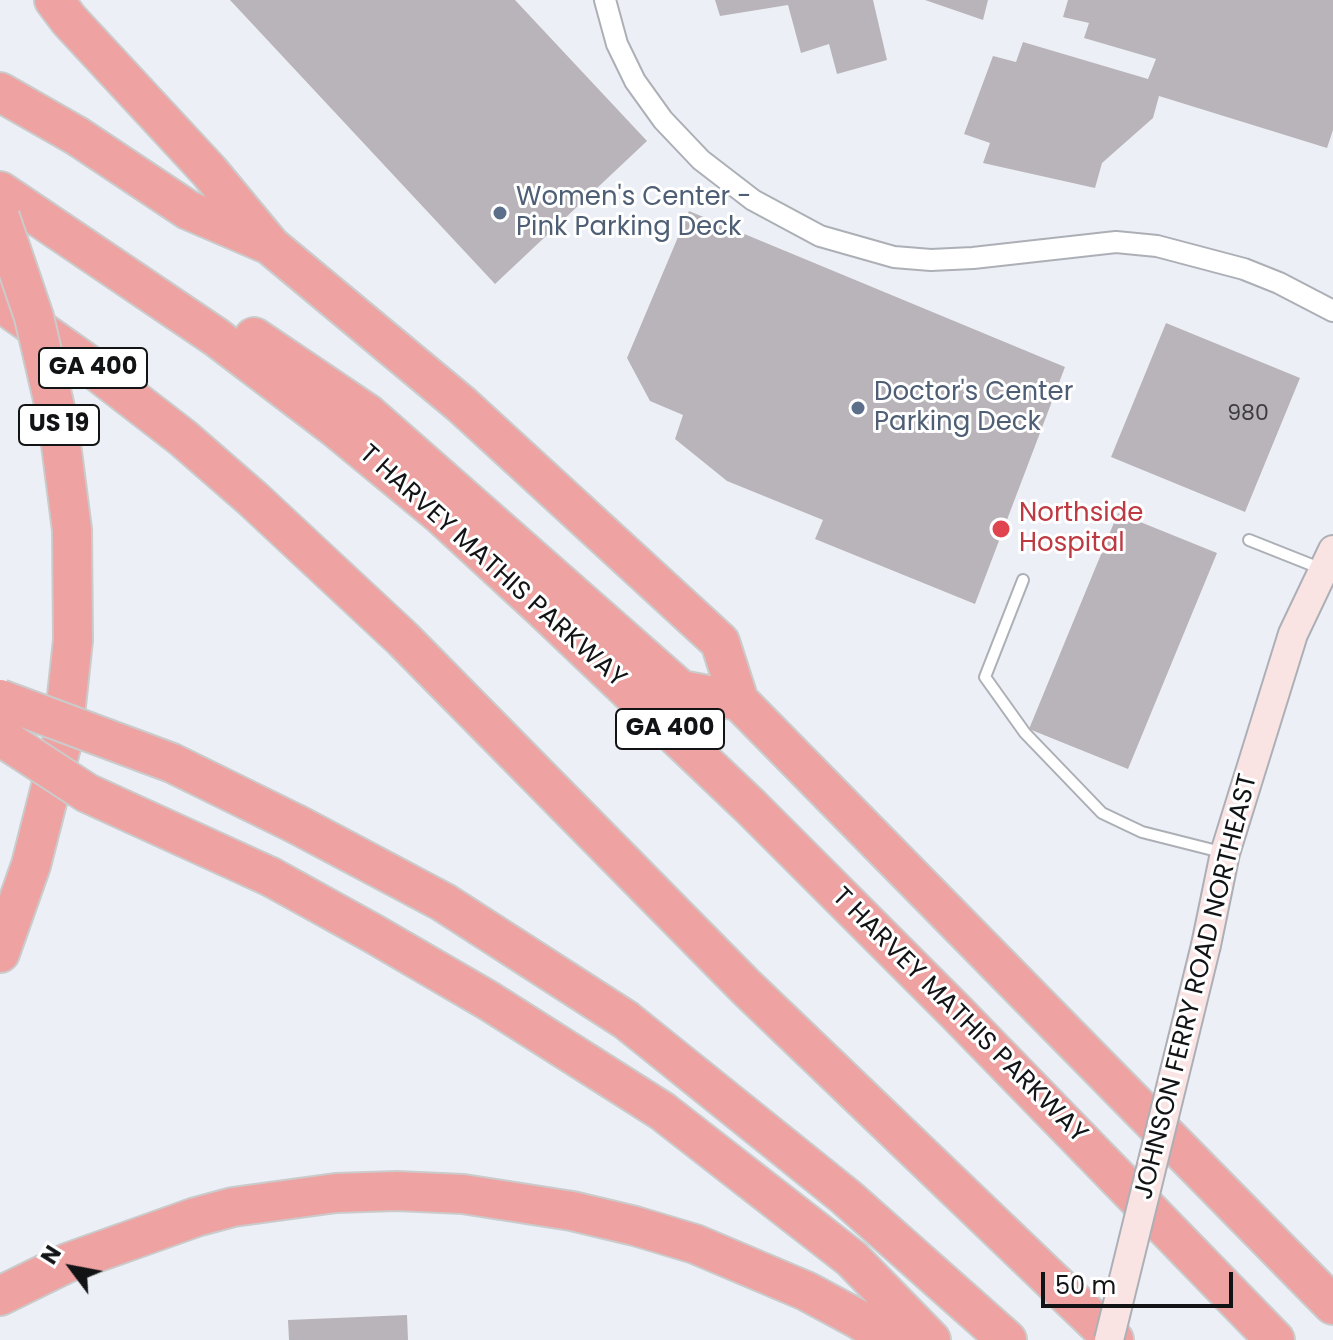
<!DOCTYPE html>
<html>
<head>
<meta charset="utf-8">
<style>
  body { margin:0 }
  #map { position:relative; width:1333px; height:1340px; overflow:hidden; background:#ecf0f6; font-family:Poppins,sans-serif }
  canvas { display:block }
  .north { position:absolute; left:32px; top:1228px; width:80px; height:80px; -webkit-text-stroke:6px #fff; paint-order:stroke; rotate:302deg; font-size:22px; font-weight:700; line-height:32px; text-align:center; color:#121315 }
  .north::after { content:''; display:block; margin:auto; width:28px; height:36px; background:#121315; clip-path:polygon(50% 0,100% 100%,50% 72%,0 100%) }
  .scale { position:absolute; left:1041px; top:1272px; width:192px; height:36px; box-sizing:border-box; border:4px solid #121315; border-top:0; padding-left:10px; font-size:24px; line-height:28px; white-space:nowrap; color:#121315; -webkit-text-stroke:6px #fff; paint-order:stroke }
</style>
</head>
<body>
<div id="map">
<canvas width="1333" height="1340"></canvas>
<div class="north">N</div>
<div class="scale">50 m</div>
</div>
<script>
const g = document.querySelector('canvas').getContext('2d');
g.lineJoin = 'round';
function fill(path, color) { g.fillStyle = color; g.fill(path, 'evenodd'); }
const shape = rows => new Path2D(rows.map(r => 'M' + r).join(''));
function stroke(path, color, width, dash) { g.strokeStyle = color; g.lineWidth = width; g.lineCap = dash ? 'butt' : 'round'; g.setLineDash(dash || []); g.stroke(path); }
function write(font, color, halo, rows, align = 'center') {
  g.font = font + ' Poppins,sans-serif'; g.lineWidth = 6; g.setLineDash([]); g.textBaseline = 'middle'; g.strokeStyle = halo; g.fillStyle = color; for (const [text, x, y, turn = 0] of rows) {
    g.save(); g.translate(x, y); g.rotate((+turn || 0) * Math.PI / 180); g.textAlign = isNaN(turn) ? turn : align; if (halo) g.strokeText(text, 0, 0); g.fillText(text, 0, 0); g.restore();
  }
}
fill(shape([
  [230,0,515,0,647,141,495,284],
  [715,0,873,0,887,60,837,74,829,44,801,53,788,5,720,16],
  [925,0,988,0,983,20],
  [1068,0,1333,0,1333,130,1327,148,1159,96,1153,118,1102,163,1095,188,983,163,990,143,964,134,993,56,1016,62,1023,42,1148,79,1156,59,1084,38,1089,23,1063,17],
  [689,211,1065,367,975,604,815,539,823,520,727,481,675,439,683,415,650,401,627,358],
  [1166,323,1300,378,1245,512,1111,457],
  [1118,513,1217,553,1128,769,1029,729],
  [407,1315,408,1340,289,1340,288,1320]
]), '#b9b4ba');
const service = shape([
  [1249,540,1322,569],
  [1023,580,985,677,1025,733,1102,813,1142,832,1225,853]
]);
const minor = shape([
  [605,0,617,44,635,81,663,120,701,160,753,200,820,236,894,257,931,260,973,258,1116,242,1157,246,1244,269,1279,283,1333,311]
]);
const secondary = shape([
  [1206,945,1225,853,1293,634,1333,550]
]);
const motorway = shape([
  [54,0,69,20,209,171,271,246,462,405,720,642,739,701,1333,1305],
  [0,92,77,136,188,210,265,243],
  [0,191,216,337,337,429,440,514,543,609,751,807,956,1012,1275,1340],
  [0,302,86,363,183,438,253,499,403,639,746,987,1114,1340],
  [254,337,368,414,681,690,739,701],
  [298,825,443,902,626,1020,846,1197,1007,1340],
  [271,877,374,934,489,1001,662,1111,852,1259,931,1340],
  [0,953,31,865,62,743,73,640],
  [0,1296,67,1263,196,1217,233,1207,336,1193,397,1191,463,1194,572,1211,635,1226,695,1244,806,1291,858,1319,891,1340]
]);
stroke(service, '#acb0b6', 14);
stroke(minor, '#acb0b6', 24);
stroke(secondary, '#acb0b6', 32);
stroke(motorway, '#cbcbcc', 42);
stroke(service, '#fff', 10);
stroke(minor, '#fff', 20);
stroke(secondary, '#fae3e3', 28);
stroke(motorway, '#eea2a1', 38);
const secondaryBridge = shape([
  [1109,1340,1206,945]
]);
const motorwayBridge = shape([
  [0,217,34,317,58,421,72,530,73,640],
  [0,699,172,763,298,825],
  [1,737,87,793,271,877]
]);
stroke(secondaryBridge, '#acb0b6', 32, []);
stroke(motorwayBridge, '#cbcbcc', 42, []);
stroke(secondaryBridge, '#fae3e3', 28);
stroke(motorwayBridge, '#eea2a1', 38);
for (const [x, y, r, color] of [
  [500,213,8,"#5c6f8a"],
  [858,408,8,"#5c6f8a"],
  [1001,529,10,"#e0444e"]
]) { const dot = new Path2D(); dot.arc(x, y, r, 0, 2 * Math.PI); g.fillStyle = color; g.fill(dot); stroke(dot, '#fff', 3); }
write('22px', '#3c3b3e', null, [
  ["980",1248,414]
]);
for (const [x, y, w] of [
  [93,368,108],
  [59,425,80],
  [670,729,108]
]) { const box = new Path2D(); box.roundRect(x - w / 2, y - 20, w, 40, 6); g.fillStyle = '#fff'; g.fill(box); stroke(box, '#121315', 2); }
write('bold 24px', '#121315', null, [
  ["GA 400",93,368],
  ["US 19",59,425],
  ["GA 400",670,729]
]);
write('26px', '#4e5e75', '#fff', [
  ["Women's Center -",516,198],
  ["Pink Parking Deck",516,228],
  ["Doctor's Center",874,393],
  ["Parking Deck",874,423]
], 'left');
write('26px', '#be3a42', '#fff', [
  ["Northside",1019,514],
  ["Hospital",1019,544]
], 'left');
write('26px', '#121315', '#fff', [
  ["T HARVEY MATHIS PARKWAY",492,567,42],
  ["JOHNSON FERRY ROAD NORTHEAST",1197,987,-76],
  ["T HARVEY MATHIS PARKWAY",959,1016,45]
]);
</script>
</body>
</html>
